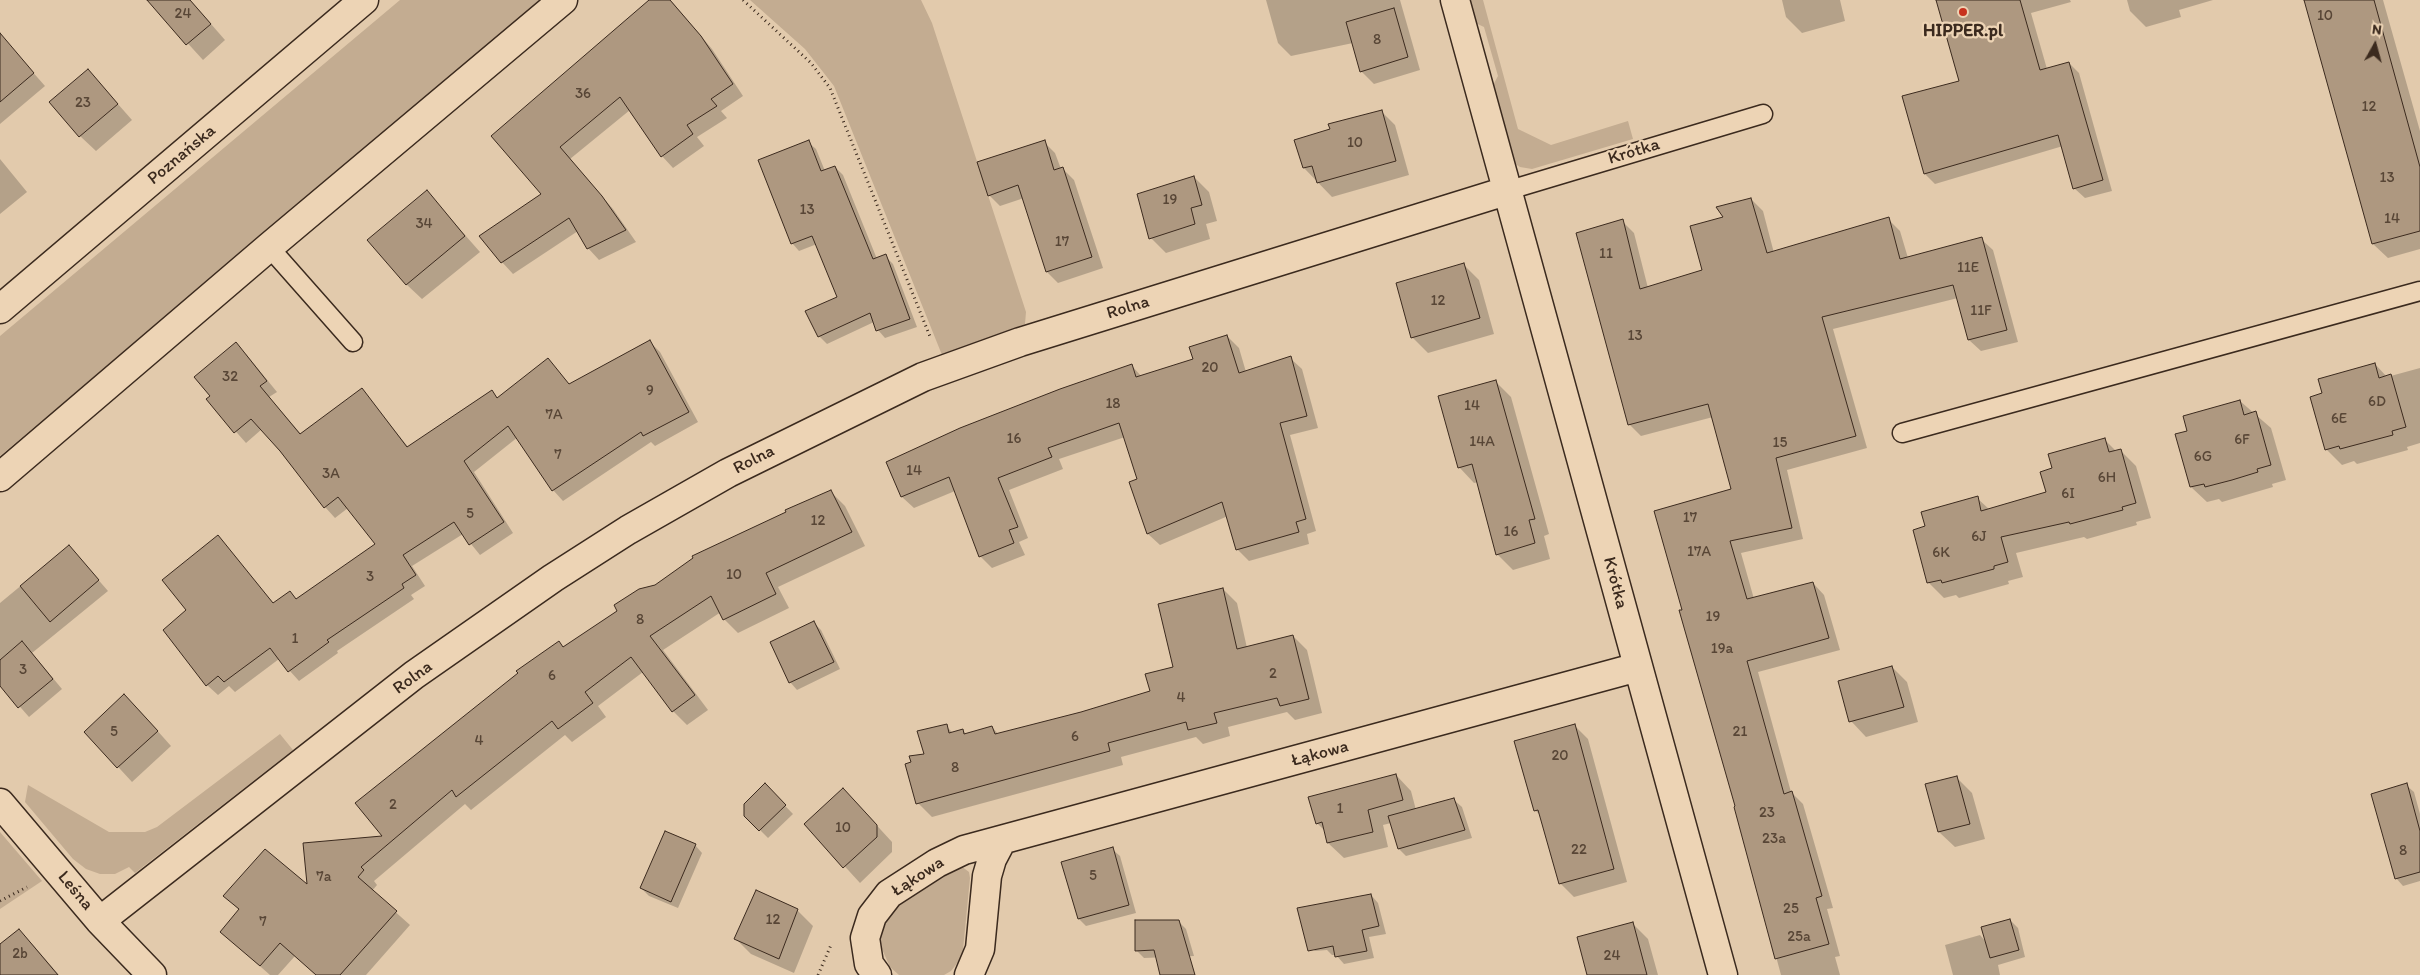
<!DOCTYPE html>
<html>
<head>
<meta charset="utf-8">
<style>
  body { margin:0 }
  #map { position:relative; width:2420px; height:975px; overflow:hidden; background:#e2caac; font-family:Itim,sans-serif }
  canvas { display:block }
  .north { position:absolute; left:2350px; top:20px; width:50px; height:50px; -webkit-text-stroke:4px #edd4b5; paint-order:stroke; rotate:7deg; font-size:14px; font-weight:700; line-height:20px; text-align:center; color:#3b2a1e }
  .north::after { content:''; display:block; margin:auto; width:18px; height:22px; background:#3b2a1e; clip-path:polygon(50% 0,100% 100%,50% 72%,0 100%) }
</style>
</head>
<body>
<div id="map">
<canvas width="2420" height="975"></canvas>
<div class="north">N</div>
</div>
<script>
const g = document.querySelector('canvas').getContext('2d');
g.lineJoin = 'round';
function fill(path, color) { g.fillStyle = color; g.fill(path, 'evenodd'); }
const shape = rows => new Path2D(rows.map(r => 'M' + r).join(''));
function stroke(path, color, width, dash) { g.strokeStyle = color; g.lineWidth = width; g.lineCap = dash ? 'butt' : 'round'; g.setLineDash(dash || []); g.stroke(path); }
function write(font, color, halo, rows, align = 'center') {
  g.font = font + ' Itim,sans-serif'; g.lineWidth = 4.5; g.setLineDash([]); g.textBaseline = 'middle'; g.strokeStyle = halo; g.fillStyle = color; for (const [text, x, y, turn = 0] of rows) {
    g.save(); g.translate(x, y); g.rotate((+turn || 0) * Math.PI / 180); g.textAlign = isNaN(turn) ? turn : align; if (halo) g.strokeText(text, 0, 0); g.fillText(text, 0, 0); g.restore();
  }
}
fill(shape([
  [400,0,540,0,0,456,0,336],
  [750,0,921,0,932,23,1026,312,1025,324,942,355,834,86,805,49],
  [1465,0,1483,0,1518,129,1551,145,1628,121,1633,139,1532,169,1520,167,1511,161,1490,91,1498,76,1484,27,1471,21],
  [280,734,293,750,135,873,129,867,115,874,100,874,86,869,73,859,25,802,28,785,109,832,145,832,157,827],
  [0,832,42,881,0,909],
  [961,866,969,872,970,878,963,950,959,961,951,971,944,975,899,975,890,967,882,949,880,938,883,926,900,904,920,886]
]), '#c3ac91');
fill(shape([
  [157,0,190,0,225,40,203,60,152,4],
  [651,0,670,0,673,3,712,49,743,96,721,111,727,118,697,137,704,146,673,168,662,156,630,110,570,159,613,209,636,242,599,260,588,248,578,231,513,274,502,262,543,194,493,137],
  [1266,0,1400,0,1420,70,1374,84,1361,71,1353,43,1291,56,1278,43],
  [1782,0,1840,0,1845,21,1802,33,1786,17],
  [1937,0,2070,0,2071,2,2031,13,2047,69,2069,63,2079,73,2112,191,2085,198,2074,188,2063,146,1935,184,1925,174,1960,82],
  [2127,0,2213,0,2179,10,2181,17,2146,27,2130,11],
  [2305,0,2383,0,2420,131,2420,249,2388,258,2373,244],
  [1,36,45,86,0,124,0,37],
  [88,70,132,120,96,151,80,136],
  [1381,111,1395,125,1409,175,1332,197,1304,168,1332,130],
  [808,142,816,149,825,171,835,167,843,175,877,259,885,256,893,264,917,327,885,338,878,330,874,322,827,344,819,336,839,297,817,244,799,251,792,243],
  [1044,142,1055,153,1061,169,1063,169,1074,180,1103,268,1058,283,1047,272,1024,198,1000,206,989,195],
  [0,159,27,192,0,214],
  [1194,177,1209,192,1217,221,1206,224,1210,239,1166,253,1151,238],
  [427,192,480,252,422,299,406,284],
  [1751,199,1763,211,1774,253,1888,219,1900,231,1908,258,1981,239,1993,250,2018,342,1981,351,1969,340,1958,298,1833,329,1867,448,1787,470,1803,539,1741,553,1754,599,1813,583,1824,595,1840,650,1758,672,1791,792,1803,804,1833,908,1827,909,1840,956,1835,957,1840,975,1781,975,1683,611,1733,490,1713,417,1641,436,1629,424,1622,221,1634,233,1648,288,1703,271,1725,218],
  [1464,265,1479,280,1494,334,1428,353,1412,337],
  [1227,336,1239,348,1246,372,1290,358,1302,369,1318,428,1290,435,1316,531,1307,534,1309,544,1249,561,1237,549,1228,516,1160,545,1148,534,1131,483,1139,480,1125,437,1059,459,1063,469,1009,490,1028,538,1019,542,1025,555,992,568,980,556,955,491,914,508,902,497,887,462,1132,366,1142,377,1195,360],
  [650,342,660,352,698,422,655,446,651,442,563,501,553,490,518,437,474,472,513,533,480,555,463,534,412,566,425,586,411,595,414,599,337,651,338,653,299,681,279,659,235,692,229,686,218,695,207,685,187,610,218,537,274,604,290,592,297,600,377,545,348,508,335,518,325,507,262,429,246,443,208,400,246,354,277,392,269,397,301,434,362,390,409,448,492,392,498,398,548,360,570,385],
  [2375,364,2387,377,2420,368,2420,443,2407,447,2408,450,2357,464,2354,461,2342,465,2326,449,2324,394],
  [1496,382,1511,397,1549,534,1544,536,1550,559,1513,570,1497,554,1478,482,1474,483,1459,467],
  [2240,401,2271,428,2286,480,2272,484,2273,487,2222,502,2219,499,2207,502,2191,487,2177,435,2189,431],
  [2104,439,2117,452,2121,451,2136,466,2151,518,2136,522,2137,525,2087,539,2084,537,2016,553,2023,577,2008,581,2009,584,1959,598,1956,595,1944,598,1929,583,1926,527,1977,498,1990,510,2047,493,2054,469],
  [831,492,845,506,865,546,778,587,789,608,738,633,724,619,721,612,663,650,708,710,687,725,673,711,643,672,598,706,606,717,572,742,565,735,471,810,465,804,374,881,377,885,372,891,410,925,366,975,316,975,295,956,278,975,270,975,236,945,240,911,225,896,309,887,384,837,564,648,656,586],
  [69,546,108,591,32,653,62,689,29,717,0,684,0,603],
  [1223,589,1237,603,1247,648,1293,636,1307,650,1322,713,1295,720,1287,712,1228,727,1230,736,1203,744,1196,737,1121,757,1123,765,932,817,918,803,925,755,946,726,953,733,963,730,966,734,992,727,999,735,1082,713,1151,691,1175,668],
  [813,622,821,630,840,669,797,690,790,682],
  [1892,667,1907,682,1918,722,1866,737,1851,721],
  [139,710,171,746,132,782,86,732],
  [1574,725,1588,739,1627,882,1574,897,1560,883,1541,816,1535,810],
  [1396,775,1411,791,1416,810,1454,800,1462,807,1472,838,1406,856,1399,849,1391,823,1383,825,1388,847,1344,858,1328,843,1326,832,1317,823],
  [1956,777,1972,793,1985,839,1955,847,1939,832,1926,785],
  [765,785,793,814,768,838,745,815],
  [2406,785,2414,792,2420,814,2420,881,2403,886,2396,878],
  [859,806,892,842,892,852,860,883,806,824],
  [695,845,702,853,678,908,649,896,641,888],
  [1112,849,1120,856,1136,913,1086,926,1079,919,1063,862],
  [757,892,798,911,813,926,794,973,751,954,736,939],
  [1371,895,1378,903,1386,934,1369,937,1374,958,1344,964,1336,955,1332,955,1327,950,1315,951,1307,943],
  [2010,920,2018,928,2025,957,1998,965,2000,975,1953,975,1945,945,1980,935,1986,942],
  [1178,921,1186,929,1194,956,1144,958,1136,950],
  [1632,923,1648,939,1658,975,1589,975],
  [19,930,34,946,59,975,0,975,0,946]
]), '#0003');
const building = shape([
  [147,0,190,0,211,24,186,45,147,0],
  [649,0,670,0,701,36,733,84,711,99,717,106,687,125,693,134,661,157,620,97,560,147,602,196,626,230,587,249,569,218,501,263,479,236,541,194,491,136,649,0],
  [1936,0,2020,0,2040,70,2069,62,2103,180,2073,189,2058,135,1924,174,1902,96,1959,81,1936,0],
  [2304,0,2374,0,2420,167,2420,231,2372,244,2304,0],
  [1394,8,1408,57,1360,72,1346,22,1394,8],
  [0,33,34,73,0,102,0,33],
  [88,69,118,104,79,137,49,102,88,69],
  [1382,110,1396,161,1317,183,1312,166,1303,168,1294,140,1330,129,1328,124,1382,110],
  [809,140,821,171,835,166,873,259,886,254,910,319,876,331,870,313,818,337,805,311,837,297,812,236,791,244,758,160,809,140],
  [1045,140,1054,170,1063,167,1092,257,1046,272,1018,185,988,196,977,162,1045,140],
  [1194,176,1202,205,1191,208,1195,224,1149,239,1137,194,1194,176],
  [427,190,465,236,406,285,367,240,427,190],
  [1751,198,1767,253,1889,217,1900,259,1982,237,2007,330,1968,340,1953,285,1822,317,1856,436,1776,458,1792,528,1730,541,1747,599,1813,582,1829,638,1747,661,1784,794,1792,791,1822,896,1816,898,1829,944,1775,959,1734,807,1735,806,1679,610,1682,610,1654,511,1731,489,1708,404,1628,425,1576,233,1623,219,1640,289,1702,270,1690,226,1723,217,1716,207,1751,198],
  [1464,263,1480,318,1411,338,1396,283,1464,263],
  [1227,335,1239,373,1291,356,1307,416,1280,423,1306,519,1296,522,1299,532,1236,550,1222,502,1147,534,1129,482,1137,479,1119,423,1048,448,1052,457,998,478,1018,527,1009,530,1014,543,979,557,949,477,901,497,886,462,960,428,1060,389,1132,364,1136,377,1193,359,1189,347,1227,335],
  [650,340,689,412,643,436,641,432,552,491,508,426,464,461,504,522,469,545,454,522,403,555,416,575,402,584,404,588,327,640,329,642,288,672,270,648,224,682,218,676,206,686,163,630,186,610,162,580,218,535,273,603,290,591,296,599,375,544,338,497,324,508,280,451,251,419,234,433,206,399,210,396,194,377,236,342,267,381,260,386,300,434,362,388,407,447,492,390,497,398,548,358,569,384,650,340],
  [2375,363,2379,378,2391,374,2406,427,2392,431,2393,435,2340,449,2339,446,2325,450,2310,397,2322,393,2318,379,2375,363],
  [1496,380,1535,519,1529,520,1535,543,1496,555,1472,464,1458,468,1438,396,1496,380],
  [2240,400,2244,415,2256,411,2271,465,2257,469,2258,472,2232,480,2205,487,2204,484,2190,487,2175,434,2187,431,2183,416,2240,400],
  [2105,438,2109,452,2121,449,2136,503,2122,507,2123,510,2070,524,2069,522,2001,537,2008,562,1994,566,1994,569,1942,583,1941,580,1927,583,1913,530,1925,526,1921,512,1978,496,1981,511,2046,492,2040,472,2052,468,2048,454,2105,438],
  [831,490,852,532,766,573,776,594,723,620,711,596,650,636,695,695,672,712,631,657,585,692,593,703,558,729,552,721,456,797,452,790,361,867,364,870,358,877,397,911,340,975,316,975,280,943,260,966,220,932,239,909,223,896,265,849,307,884,303,843,382,836,355,803,518,673,516,671,559,641,563,647,617,611,614,605,639,589,655,585,693,558,692,556,786,512,785,510,831,490],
  [69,545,99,580,50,622,20,586,69,545],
  [1223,588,1237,649,1293,635,1309,699,1280,706,1277,698,1214,713,1217,723,1188,730,1186,722,1108,743,1110,751,916,804,905,764,911,762,909,756,924,754,917,731,947,724,949,733,963,729,964,734,992,726,995,734,1081,712,1150,691,1145,674,1173,667,1158,604,1223,588],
  [814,621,834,662,789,683,770,642,814,621],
  [22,641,53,679,18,708,0,686,0,660,22,641],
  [1892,666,1904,707,1849,722,1838,681,1892,666],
  [124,694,158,731,117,768,84,732,124,694],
  [1575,724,1614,869,1559,884,1538,810,1534,811,1514,741,1575,724],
  [1396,774,1403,800,1368,810,1373,832,1327,843,1322,822,1316,824,1308,797,1396,774],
  [1957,776,1970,824,1938,832,1925,784,1957,776],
  [765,783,786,805,759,831,744,816,744,804,765,783],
  [2407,783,2420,831,2420,872,2395,879,2371,794,2407,783],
  [843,788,877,825,877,837,843,868,804,824,843,788],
  [1454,798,1465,830,1398,849,1388,816,1454,798],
  [665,831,696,844,671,902,640,888,665,831],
  [1113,847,1129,905,1078,919,1061,862,1113,847],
  [756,890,798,909,779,959,734,939,756,890],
  [1371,894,1379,926,1362,930,1367,951,1335,957,1333,946,1308,951,1297,908,1371,894],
  [2010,919,2019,950,1990,958,1981,927,2010,919],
  [1135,920,1179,920,1195,975,1160,975,1154,950,1135,951,1135,920],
  [1633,922,1647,975,1587,975,1577,937,1633,922],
  [19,929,58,975,0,975,0,944,19,929]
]);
fill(building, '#ae9880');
stroke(building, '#3b2a1e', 1);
const lane = shape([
  [1506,191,1763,114],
  [269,247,353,342],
  [1902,433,2420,291]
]);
const street = shape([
  [1455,0,1723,975],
  [0,477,269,247,563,0],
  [0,803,100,921,152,975],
  [100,921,414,675,553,578,628,530,728,473,923,377,1020,342,1506,191],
  [877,975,869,964,865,938,872,916,889,894,937,863,964,850,1638,667],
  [969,975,980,949,987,876,992,859,1002,840]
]);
const secondary = shape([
  [0,309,364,0]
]);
stroke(lane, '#3b2a1e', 21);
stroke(street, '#3b2a1e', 31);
stroke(secondary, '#3b2a1e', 31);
stroke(shape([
  [743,0,811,63,830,88,931,339],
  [0,901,27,887],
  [818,975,831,945]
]), '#3b2a1e', 3, [1, 4]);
stroke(lane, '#edd4b5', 18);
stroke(street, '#edd4b5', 28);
stroke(secondary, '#edd4b5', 28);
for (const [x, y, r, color] of [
  [1963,12,5,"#c8321e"]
]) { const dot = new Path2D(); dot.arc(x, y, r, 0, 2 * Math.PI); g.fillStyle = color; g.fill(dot); stroke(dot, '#edd4b5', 2); }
write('15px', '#584636', null, [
  ["24",183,14],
  ["10",2325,16],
  ["8",1377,40],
  ["36",583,94],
  ["23",83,103],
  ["12",2369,107],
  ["10",1355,143],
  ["13",2387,178],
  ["19",1170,200],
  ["13",807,210],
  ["14",2392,219],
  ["34",424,224],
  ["17",1062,242],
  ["11",1606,254],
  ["11E",1968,268],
  ["12",1438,301],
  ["11F",1981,311],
  ["13",1635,336],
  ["20",1210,368],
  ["32",230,377],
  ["9",650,391],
  ["6D",2377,402],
  ["18",1113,404],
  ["14",1472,406],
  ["7A",554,415],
  ["6E",2339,419],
  ["16",1014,439],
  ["6F",2242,440],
  ["14A",1482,442],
  ["15",1780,443],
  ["7",558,455],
  ["6G",2203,457],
  ["14",914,471],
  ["3A",331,474],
  ["6H",2107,478],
  ["6I",2068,494],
  ["5",470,514],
  ["17",1690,518],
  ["12",818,521],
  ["16",1511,532],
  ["6J",1979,537],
  ["17A",1699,552],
  ["6K",1941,553],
  ["10",734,575],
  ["3",370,577],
  ["19",1713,617],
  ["8",640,620],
  ["1",295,639],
  ["19a",1722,649],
  ["3",23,670],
  ["2",1273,674],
  ["6",552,676],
  ["4",1181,698],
  ["5",114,732],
  ["21",1740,732],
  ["6",1075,737],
  ["4",479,741],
  ["20",1560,756],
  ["8",955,768],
  ["2",393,805],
  ["1",1340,809],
  ["23",1767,813],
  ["10",843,828],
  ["23a",1774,839],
  ["22",1579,850],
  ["8",2403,851],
  ["5",1093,876],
  ["7a",324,877],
  ["25",1791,909],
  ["12",773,920],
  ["7",263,922],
  ["25a",1799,937],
  ["2b",20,954],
  ["24",1612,956]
]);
write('bold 18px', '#3b2a1e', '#edd4b5', [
  ["HIPPER.pl",1963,31]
]);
write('18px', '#3b2a1e', '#edd4b5', [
  ["Krótka",1634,152,-17],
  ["Poznańska",182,155,-40],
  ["Rolna",1128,308,-17],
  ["Rolna",754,460,-27],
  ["Krótka",1615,583,75],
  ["Rolna",413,678,-36],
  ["Łąkowa",1320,754,-15],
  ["Łąkowa",918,877,-33],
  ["Leśna",75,891,50]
]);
</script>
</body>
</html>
